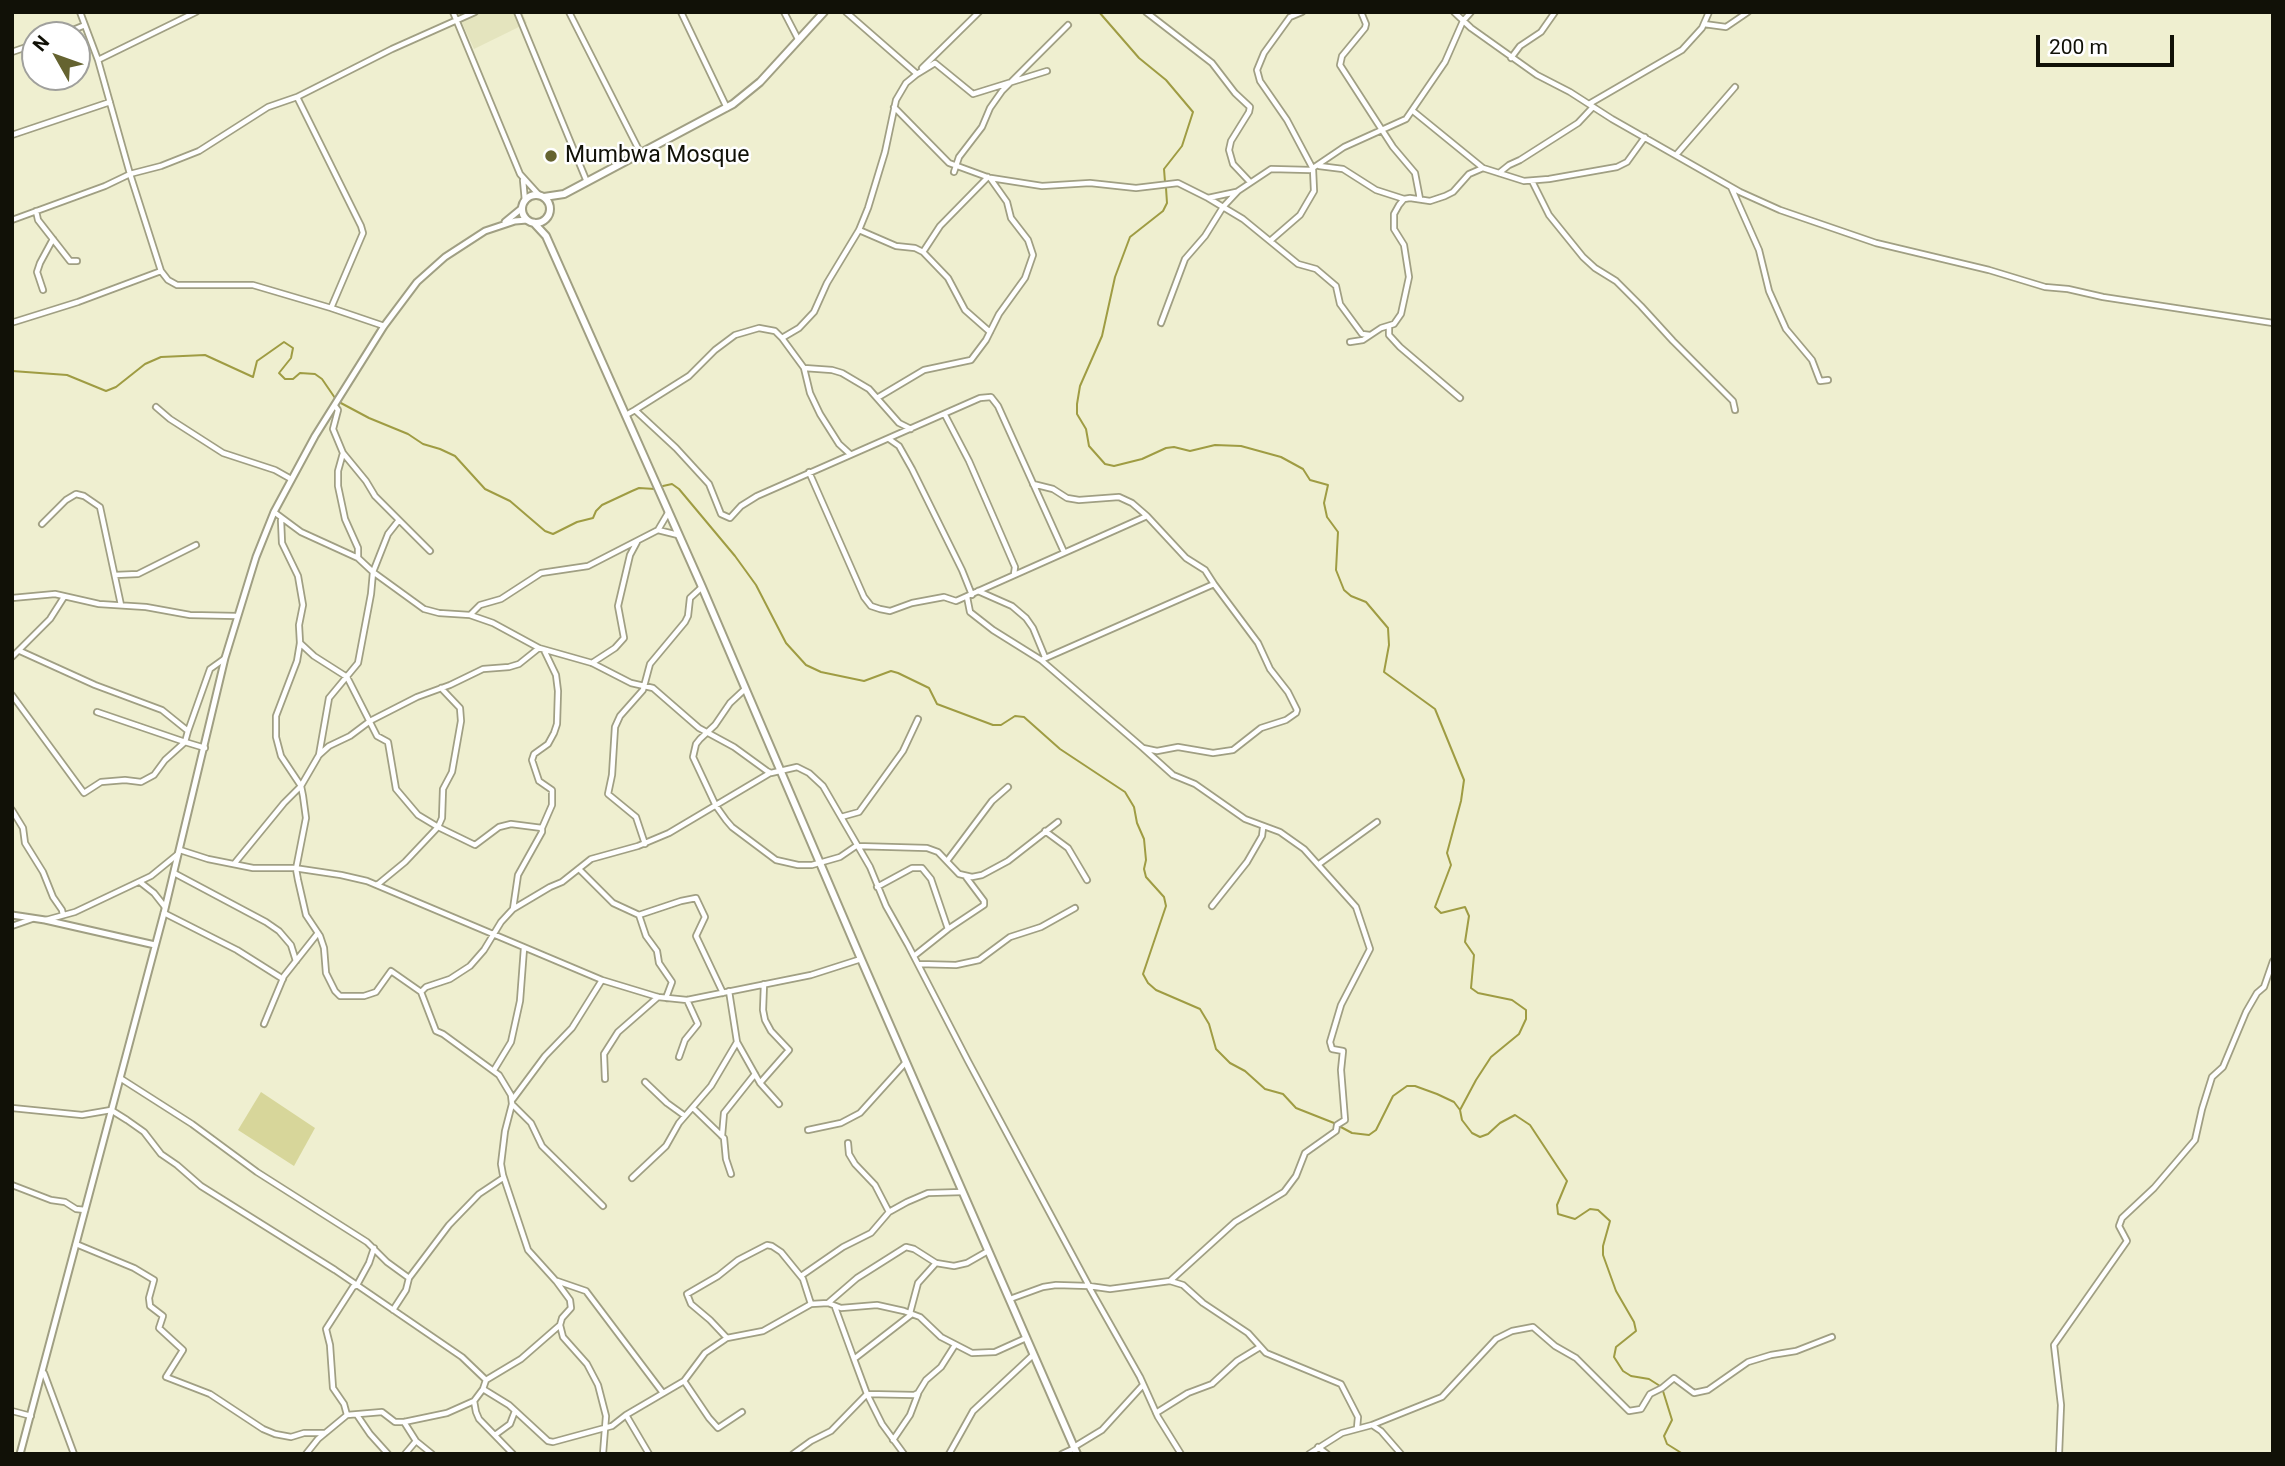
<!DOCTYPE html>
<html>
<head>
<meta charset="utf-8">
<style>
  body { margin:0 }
  #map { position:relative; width:2285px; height:1466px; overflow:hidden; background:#efefd0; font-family:Roboto,sans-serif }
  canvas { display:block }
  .frame { position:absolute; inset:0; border:14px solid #111107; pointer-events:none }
  .north { position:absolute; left:21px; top:21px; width:70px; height:70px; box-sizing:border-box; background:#fff; border:2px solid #a0a09c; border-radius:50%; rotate:310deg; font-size:19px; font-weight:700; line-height:28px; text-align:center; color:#111107 }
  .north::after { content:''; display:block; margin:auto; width:24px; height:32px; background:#656330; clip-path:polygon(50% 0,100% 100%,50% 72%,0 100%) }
  .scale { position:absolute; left:2036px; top:35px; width:138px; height:32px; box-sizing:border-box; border:4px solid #111107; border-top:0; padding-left:9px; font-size:21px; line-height:24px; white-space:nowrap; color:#111107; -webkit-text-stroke:5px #fff; paint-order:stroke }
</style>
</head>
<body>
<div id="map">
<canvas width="2285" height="1466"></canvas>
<div class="frame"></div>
<div class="north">N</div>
<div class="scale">200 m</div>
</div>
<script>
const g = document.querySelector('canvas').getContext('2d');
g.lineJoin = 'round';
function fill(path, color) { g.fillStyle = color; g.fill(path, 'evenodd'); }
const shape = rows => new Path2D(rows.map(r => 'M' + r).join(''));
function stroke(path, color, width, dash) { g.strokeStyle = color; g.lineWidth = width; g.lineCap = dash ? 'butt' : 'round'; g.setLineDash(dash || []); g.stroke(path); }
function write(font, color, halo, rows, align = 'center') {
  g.font = font + ' Roboto,sans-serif'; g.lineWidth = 5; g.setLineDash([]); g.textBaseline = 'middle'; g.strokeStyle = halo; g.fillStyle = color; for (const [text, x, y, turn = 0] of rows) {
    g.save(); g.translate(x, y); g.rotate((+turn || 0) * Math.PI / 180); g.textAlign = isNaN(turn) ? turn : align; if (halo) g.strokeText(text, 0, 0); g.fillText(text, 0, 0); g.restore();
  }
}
fill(shape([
  [457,12,522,12,527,23,474,49]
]), '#e4e4be');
fill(shape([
  [261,1092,315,1128,294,1166,238,1130]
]), '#d7d69a');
stroke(shape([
  [1099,12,1139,58,1166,80,1193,112,1182,146,1164,169,1165,182],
  [1166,188,1167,203,1163,211,1130,237,1115,277,1102,336,1080,386,1077,404,1077,414,1086,429,1089,446,1105,464,1114,466,1142,459,1166,448,1174,447,1190,451,1215,445,1241,446,1281,457,1303,469,1310,480,1328,485,1324,503,1327,517,1338,532,1336,570,1344,590,1351,596,1366,602,1388,628,1389,645,1384,672,1435,709,1464,780,1461,801,1447,853,1451,865,1435,907,1441,913,1465,907,1469,916,1465,942,1474,955,1471,988,1478,993,1512,1000,1526,1010,1526,1019,1519,1034,1491,1057,1476,1080,1460,1110,1462,1120,1472,1133,1480,1137,1488,1134,1500,1123,1515,1115,1530,1125,1567,1181,1557,1205,1558,1214,1575,1219,1590,1209,1598,1210,1610,1221,1603,1246,1603,1255,1616,1291,1634,1322,1636,1331,1616,1347,1614,1357,1623,1371,1631,1376,1649,1379,1660,1386],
  [12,371,67,375,106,391,116,387,145,364,161,357,205,355,253,377,257,361,284,342,293,348,291,358,279,373,285,379,293,379,300,373,315,374,322,379,335,398],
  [339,402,369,418,408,434,423,444,440,449,455,456,485,489,510,501,545,531,553,534,577,522,593,518,596,511,602,505,632,491,639,488,655,489],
  [663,486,672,484,679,489,735,556,756,585,786,643,806,665,821,672,864,681,891,671,898,673,929,688,937,704,993,725,1001,725,1015,716,1024,717,1060,749,1125,792,1134,807,1137,823,1144,839,1146,860,1144,869,1146,877,1164,897,1166,906,1143,974,1148,983,1156,990,1200,1009,1209,1024,1216,1049,1230,1063,1245,1071,1265,1089,1283,1094,1296,1108,1334,1123],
  [1339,1126,1352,1133,1369,1135,1376,1130,1393,1096,1407,1086,1415,1086,1437,1094,1454,1102,1460,1110],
  [1663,1391,1672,1420,1664,1436,1667,1444,1683,1454]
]), '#9f9c43', 2);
const minor = shape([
  [80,12,98,60,196,12],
  [453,12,520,174,539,195],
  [517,12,587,182],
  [569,12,640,152],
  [681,12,727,108],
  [784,12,798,39],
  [1146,12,1212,63,1235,93,1250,107,1249,112,1231,141,1229,150,1233,164,1250,182],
  [1361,12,1366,24,1365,28,1342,56,1340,65,1393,147,1415,173,1420,199],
  [1454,12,1471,28,1537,75,1570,92,1612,119,1740,192,1780,210,1876,243,1989,270,2045,287,2068,289,2103,297,2273,323],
  [1704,24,1726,27,1748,12],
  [61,35,85,25],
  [12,52,35,44],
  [1511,58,1520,46,1541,32,1555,12],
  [922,68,979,12],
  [917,74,935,63,973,94,1047,71],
  [297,97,361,226,363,233,331,308,384,326],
  [1589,104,1682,50,1702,28,1709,12],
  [1413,111,1483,168,1524,181,1549,179,1617,167,1627,162,1645,137],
  [12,135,110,102],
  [1676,155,1735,87],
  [1319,166,1343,169,1376,190,1404,199],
  [954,172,959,157,982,127,990,108,1002,91,1068,25],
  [1499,173,1509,165,1520,160,1578,123,1593,107],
  [991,178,1042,186,1090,183,1136,188,1178,183,1208,198,1236,192],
  [523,180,525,201],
  [1532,181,1549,215,1583,257,1595,268,1616,281,1641,306,1673,341,1733,401,1735,410],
  [1731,187,1759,250,1769,291,1786,329,1812,360,1820,381,1828,380],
  [1208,198,1243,219,1298,264,1316,269,1336,286,1340,304,1362,334,1370,335],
  [36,211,38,220,70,261,77,261],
  [12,220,105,186,130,174,98,60],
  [859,230,896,246,915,248,923,252,948,278,965,310,990,332],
  [1270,241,1300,215,1314,191,1313,169,1287,120,1260,81,1257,70,1264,53,1290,17,1302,12],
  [923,252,940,226,988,177],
  [43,290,37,272,40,263,53,239],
  [331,308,253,285,177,285,168,280,161,271,130,174,161,166,199,151,268,107,297,97,392,49,475,12],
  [14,322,78,302,161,271],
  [1161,323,1185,259,1205,236,1223,207,1238,191,1271,169,1310,170,1344,147,1406,119,1445,62,1463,21,1471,12],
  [1389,326,1389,335,1400,347,1460,398],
  [782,338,804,368,810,393,820,414,839,444,850,454],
  [1350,342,1363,340,1381,328,1394,324,1401,314,1409,277,1404,245,1394,229,1394,214,1399,205,1404,199,1410,198,1430,201,1445,196,1453,192,1469,174,1483,168],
  [804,368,832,370,842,373,869,389,899,423,911,429],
  [877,398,924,370,971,360,986,340,999,314,1025,278,1033,255,1028,240,1011,218,1007,202,990,178,949,163,894,107],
  [156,407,170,419,223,453,275,470,291,479],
  [635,410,689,376,715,350,735,335,759,328,775,331,782,338,799,328,814,312,827,283,859,230,868,208,885,152,896,100,906,83,917,74,846,12],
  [626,415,635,410,676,448,709,484,721,514,730,518,741,506,757,496,980,398,991,397,998,406,1064,552],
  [945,415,969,461,996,523,1015,567,1014,574],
  [889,439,899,446,912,469,962,570,972,595],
  [343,453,338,471,338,486,345,519,358,548,358,558],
  [809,472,864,597,871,606,880,609,890,611,912,603,944,597,956,601,1147,516,1186,558,1205,570,1214,584,1041,660,993,630,970,612,967,597],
  [1033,484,1053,489,1067,498,1079,500,1119,497,1132,503,1147,516],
  [274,512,301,532,358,558,373,572,424,609,439,613,470,615,493,623,539,648,592,663,631,683,653,688,699,728,734,747,767,771,771,773,797,767,809,773,823,786,870,867,886,906,908,945,968,1061,1089,1286,1056,1285,1043,1287,1010,1299],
  [281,520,282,543,298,576,303,605,299,625,300,643,297,661,276,716,276,737,281,756,301,786,303,796,306,818,296,869,298,880,306,915,320,936,324,948,326,973,335,991,340,996,364,996,376,992,391,971,421,992,436,1031,443,1034,499,1075,511,1095,512,1104,531,1123,542,1146,603,1206],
  [399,520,430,551],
  [42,524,66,500,76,494,84,496,100,507,121,605],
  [658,530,678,535],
  [115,575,138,574,196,545],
  [978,591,1012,606,1026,618,1033,628,1045,657],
  [12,598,55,594,99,604,146,607,190,615,237,616],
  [470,615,480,605,501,599,541,573,588,566,658,530,668,513],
  [300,643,314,656,347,677,377,736,388,742,396,789,418,815,438,827,475,845,499,827,511,824,542,828,542,832,518,875,513,909],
  [20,651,95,685,162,710,188,731,185,742,205,748],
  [12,657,50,619,64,597],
  [1041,660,1143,748,1157,751,1178,747,1213,753,1233,750,1261,728,1286,720,1296,713,1297,710,1288,692,1270,669,1258,643,1214,584],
  [592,663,615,648,624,638,618,606,630,555,637,542],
  [745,689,730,703,715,725,700,739,696,744,693,757,716,806,726,820,732,827,776,860,798,865,812,865,840,857,856,846,927,848,938,852,959,874,972,877,982,875,1008,861,1058,822],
  [12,695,84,793,101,782,125,780,141,782,154,775,165,760,185,742,97,712],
  [188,731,210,669,224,659],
  [319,755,329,698,358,663,371,594,373,572,388,534,399,520,375,496,366,481,343,453,333,429,338,410,335,406],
  [12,810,23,828,25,843,43,872,53,897,62,910,63,915],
  [841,817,859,812,903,751,918,719],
  [542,828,552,805,552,790,539,781,532,760,534,754,548,744,554,733,557,724,558,691,556,675,544,650],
  [1045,831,1068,848,1087,880],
  [645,844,636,817,608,794,612,775,615,727,620,716,643,690,650,664,685,622,688,616,690,598,702,587],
  [180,850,208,859,253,868,294,868,341,875,367,881,602,980,658,997,687,1000,811,975,861,959],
  [947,861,992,801,1008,787],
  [234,864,284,803,301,786,319,755,329,746,350,736,370,721,417,697,450,685,483,669,509,667,519,664,539,648],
  [1319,864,1377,822],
  [579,869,613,903,639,915,646,936,657,951,659,963,672,982,666,998],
  [174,873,266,922,279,931,291,945,296,961],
  [140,882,154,893,165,907],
  [377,885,405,862,438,827,442,818,443,789,452,772,461,721,460,708,441,688],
  [877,887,912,868,922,868,931,879,948,929],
  [1212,906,1247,862,1262,836,1263,828],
  [164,913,237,950,283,979],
  [639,915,681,901,696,898,705,917,696,936,723,993],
  [46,920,75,912,151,876,178,854],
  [12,926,32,919],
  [914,956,948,929,984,905,984,901,966,877],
  [919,964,956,965,979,960,1010,937,1041,927,1075,908],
  [421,992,426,987,450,979,470,966,484,950,501,922,513,909,550,887,562,882,591,859,638,846,669,833,770,773],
  [264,1024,284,976,318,933],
  [737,1042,760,1083,779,1104],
  [679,1057,685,1040,698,1024,687,1000],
  [494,1070,511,1042,520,1001,524,948],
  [120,1078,192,1124,257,1172,367,1242,387,1262,409,1278],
  [605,1079,604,1054,618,1032,658,997],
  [645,1082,667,1103,685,1116],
  [760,1083,789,1050,771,1031,765,1020,763,1010,764,984],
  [513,1099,545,1056,572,1028,602,980],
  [512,1104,505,1131,501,1164,503,1175,528,1250,556,1281,570,1300,571,1308,562,1318,560,1325,563,1337,587,1364,598,1385,606,1416,603,1454],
  [12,1108,82,1115,111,1110,127,1120,144,1132,161,1154,177,1165,201,1186,335,1270,462,1357,486,1380,483,1389,474,1401,476,1412,479,1419,513,1454],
  [693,1108,724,1138,726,1159,731,1174],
  [808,1130,841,1123,860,1113,906,1062],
  [722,1136,724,1113,755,1074],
  [848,1143,849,1154,855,1164,875,1185,889,1212],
  [632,1178,666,1146,679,1123,711,1086,737,1042,729,991],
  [12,1185,51,1200,65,1202,76,1209,85,1210],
  [76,1244,134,1268,154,1280,149,1298,150,1306,163,1316,159,1328,183,1350,166,1377,210,1394,263,1429,275,1434,291,1437,304,1433,325,1433],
  [801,1276,843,1247,871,1233,889,1212,907,1202,928,1193,963,1192],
  [557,1281,586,1291,663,1393],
  [1170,1281,1183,1285,1203,1303,1248,1333,1266,1353,1341,1384,1358,1417,1357,1428],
  [1089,1286,1110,1289,1170,1281,1235,1222,1284,1192,1296,1176,1305,1153,1336,1131,1337,1125,1345,1120,1341,1070,1343,1051,1332,1049,1330,1042,1341,1005,1370,949,1356,907,1304,849,1280,832,1245,819,1195,784,1173,775,1143,748],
  [1089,1287,1140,1377,1158,1417,1181,1454],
  [828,1303,857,1278,906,1247,914,1249,936,1263,954,1266,967,1263,988,1251],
  [811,1304,828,1303,841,1308,877,1305,904,1311,920,1317,941,1337,972,1353,995,1352,1026,1338],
  [835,1307,854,1359,912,1314],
  [393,1310,406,1290,409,1278,449,1225,479,1194,503,1178],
  [910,1313,918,1283,936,1263],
  [854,1359,867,1394,914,1395,918,1393,926,1380,941,1367,955,1345],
  [44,1373,74,1454],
  [486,1380,521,1359,560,1325],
  [684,1381,709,1418,718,1428,742,1412],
  [483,1389,509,1405,548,1441,553,1442,612,1426,626,1415,684,1381,705,1353,727,1338,763,1331,811,1304,803,1279,781,1252,772,1246,767,1245,738,1260,718,1276,687,1294,691,1304,710,1320,727,1338],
  [12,1411,31,1416],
  [1156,1413,1188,1393,1212,1384,1237,1361,1260,1347],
  [347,1415,344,1404,333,1388,330,1345,326,1329,353,1287,357,1285,369,1263,374,1248],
  [357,1415,370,1434,388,1454],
  [626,1415,649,1454],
  [404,1422,416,1441,432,1454],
  [1372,1425,1442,1397,1496,1339,1512,1331,1533,1327,1555,1346,1576,1358,1629,1411,1641,1409,1650,1394,1662,1388,1674,1378,1694,1393,1708,1390,1748,1362,1771,1355,1796,1351,1832,1337],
  [495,1435,510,1424,515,1411],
  [893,1440,910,1415,918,1394],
  [1074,1447,1102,1430,1143,1385],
  [1318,1447,1327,1454],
  [306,1454,318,1439,347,1415,382,1412,395,1422,404,1422,447,1413,474,1401],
  [405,1454,416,1441],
  [793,1454,811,1441,831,1431,867,1394,882,1424,904,1454],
  [949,1454,973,1411,1033,1355],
  [1062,1454,1075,1448],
  [1309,1454,1342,1433,1372,1425,1381,1431,1401,1454],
  [2059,1454,2061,1405,2054,1345,2127,1241,2119,1226,2122,1218,2154,1188,2195,1140,2202,1109,2212,1077,2223,1067,2246,1012,2257,993,2264,987,2273,961]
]);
const tertiary = shape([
  [505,222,522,208],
  [12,915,45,920,155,945],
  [20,1454,164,913,225,658,256,557,274,512,315,436,384,326,417,282,445,257,485,231,515,221,527,220]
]);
const secondary = shape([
  '522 209a14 14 0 1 1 28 0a14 14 0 1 1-28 0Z',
  [544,197,564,194,733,104,760,82,824,12],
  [534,223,546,236,702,587,861,959,1077,1454]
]);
stroke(minor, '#a09f83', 8);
stroke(tertiary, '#a09f83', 9);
stroke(secondary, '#a09f83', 10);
stroke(minor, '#fff', 4.5);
stroke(tertiary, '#fff', 5);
stroke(secondary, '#fff', 6);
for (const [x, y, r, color] of [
  [551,156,7,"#656330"]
]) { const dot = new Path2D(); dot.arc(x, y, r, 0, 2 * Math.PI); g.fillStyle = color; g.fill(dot); stroke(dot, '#fff', 2.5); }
write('23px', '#111107', '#fff', [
  ["Mumbwa Mosque",565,156]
], 'left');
</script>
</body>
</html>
